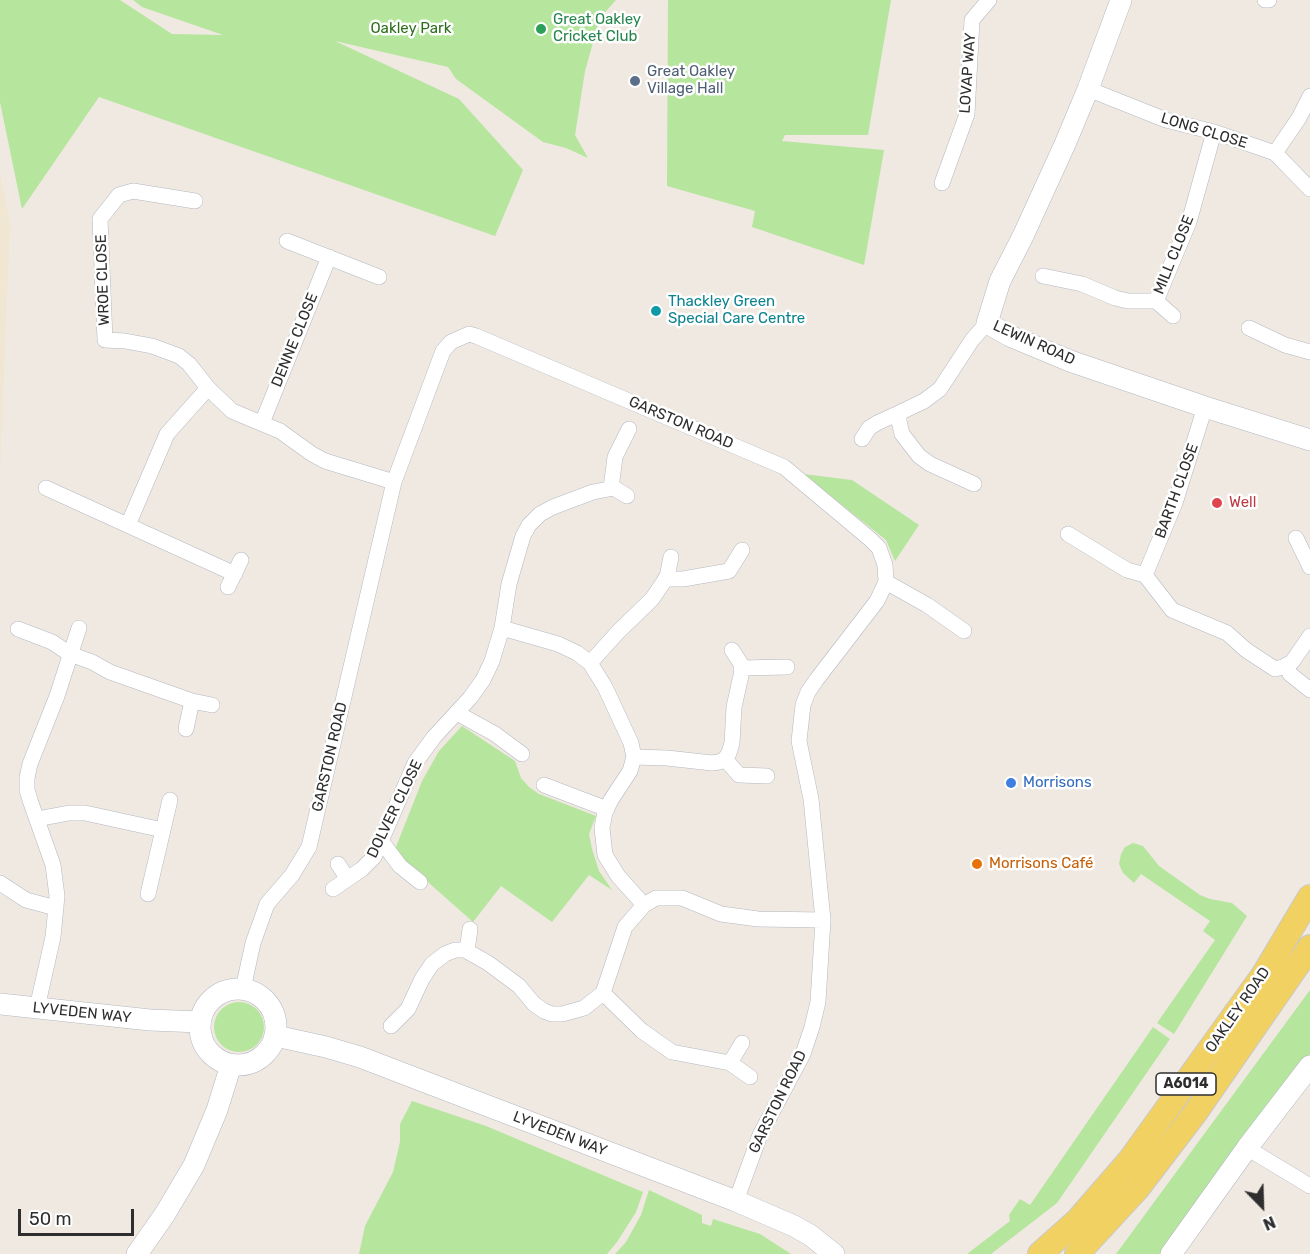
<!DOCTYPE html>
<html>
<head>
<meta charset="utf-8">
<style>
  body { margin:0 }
  #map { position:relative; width:1310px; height:1254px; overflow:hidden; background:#efe9e1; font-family:Rubik,sans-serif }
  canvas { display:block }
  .north { position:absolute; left:1232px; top:1176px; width:60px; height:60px; -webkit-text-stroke:4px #fff; paint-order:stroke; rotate:157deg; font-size:16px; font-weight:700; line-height:24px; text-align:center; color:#2e2e2e }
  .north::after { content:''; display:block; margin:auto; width:21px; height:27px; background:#2e2e2e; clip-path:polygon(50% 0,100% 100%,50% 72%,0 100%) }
  .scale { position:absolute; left:18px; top:1209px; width:116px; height:27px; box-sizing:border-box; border:3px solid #2e2e2e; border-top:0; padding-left:8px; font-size:18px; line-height:21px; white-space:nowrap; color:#2e2e2e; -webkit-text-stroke:4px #fff; paint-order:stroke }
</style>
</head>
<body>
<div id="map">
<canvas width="1310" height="1254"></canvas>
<div class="north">N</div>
<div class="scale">50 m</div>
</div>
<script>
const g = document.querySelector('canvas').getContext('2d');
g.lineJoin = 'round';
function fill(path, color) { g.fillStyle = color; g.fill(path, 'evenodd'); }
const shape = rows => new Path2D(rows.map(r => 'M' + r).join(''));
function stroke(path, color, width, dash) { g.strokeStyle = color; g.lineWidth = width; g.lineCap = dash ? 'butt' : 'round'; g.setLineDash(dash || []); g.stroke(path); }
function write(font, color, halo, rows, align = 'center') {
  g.font = font + ' Rubik,sans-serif'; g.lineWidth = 5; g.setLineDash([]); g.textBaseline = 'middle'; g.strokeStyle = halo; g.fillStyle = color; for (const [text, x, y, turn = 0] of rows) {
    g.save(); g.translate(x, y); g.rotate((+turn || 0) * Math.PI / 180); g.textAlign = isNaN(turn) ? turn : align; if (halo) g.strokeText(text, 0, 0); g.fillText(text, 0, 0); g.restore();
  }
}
fill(shape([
  [0,173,10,224,0,470]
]), '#f0e6d1');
fill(shape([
  [0,0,120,0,172,34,223,35,142,7,133,0,616,0,600,18,585,71,575,135,588,158,566,148,543,142,456,79,448,67,335,41,459,99,523,170,495,236,99,97,22,209,0,102],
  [668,0,891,0,868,135,785,135,782,141,884,150,864,265,752,227,755,211,667,186],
  [803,474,852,480,919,525,895,561,886,540],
  [462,726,515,761,521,778,529,787,539,794,596,816,589,834,592,849,599,871,612,890,589,875,552,922,501,886,473,922,394,852,422,781,439,751],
  [1133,843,1143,846,1159,866,1200,895,1210,899,1232,903,1247,916,1174,1034,1157,1023,1215,940,1203,931,1210,921,1141,874,1134,883,1123,873,1119,864,1121,854,1125,847],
  [1310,990,1310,1060,1163,1254,1116,1254],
  '214 1027a25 25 0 1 1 50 0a25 25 0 1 1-50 0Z',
  [1153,1027,1170,1039,1057,1203,991,1254,967,1254,1010,1221,1009,1215,1020,1199,1030,1205],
  [412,1101,486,1126,643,1192,636,1212,617,1242,607,1254,359,1254,365,1226,393,1172,400,1142,400,1124],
  [649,1190,702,1215,702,1223,711,1226,713,1219,760,1234,791,1254,615,1254,626,1242,641,1215]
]), '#b6e59e');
const street = shape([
  [1265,0,1269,0],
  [1088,89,1166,120,1214,132,1275,153,1310,189],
  [1275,153,1299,118,1310,96],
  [942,183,967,114,972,20,989,0],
  [195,201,133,191,119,195,100,219,105,340,125,341,152,346,179,356,189,364,208,388,232,411,280,431,312,454,325,461,394,482],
  [287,241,379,277],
  [1043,276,1082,284,1115,298,1128,301,1156,301,1189,222,1214,132],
  [1156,301,1173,316],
  [1249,328,1285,345,1310,352],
  [1205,407,1175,503,1145,575,1172,610,1227,633,1246,650,1275,669,1283,667,1292,662,1310,636],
  [262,423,329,257],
  [862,439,869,428,877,423,899,413],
  [974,484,930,464,919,456,902,434,899,421,899,413,924,401,940,389,972,340,987,323],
  [46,488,235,574],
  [611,488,615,457,629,429],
  [128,525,167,434,208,388],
  [1068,534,1127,570,1145,575],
  [1296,538,1310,567],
  [665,579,683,579,729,571,742,550],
  [886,582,927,605,964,631],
  [228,587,241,560],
  [502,628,558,644,577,653,590,663,605,687,631,743,634,757],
  [18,629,52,642,70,654,92,662,110,672,192,701,186,729],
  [590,663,618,632,652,599,667,577,671,557],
  [1286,665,1290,674,1310,690],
  [741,668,787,667],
  [192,701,212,705],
  [457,713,495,734,522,754],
  [725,759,739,775,767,776],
  [544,785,607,809],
  [37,819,69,813,85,813,163,830],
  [382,842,400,866,420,882],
  [338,864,347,878],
  [0,883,26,900,56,908],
  [333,889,362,869,374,857,415,763,434,737,470,698,483,680,492,661,502,628,509,584,523,536,529,525,540,514,553,507,593,492,614,488,627,496],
  [148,894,170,800],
  [644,905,618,876,605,855,602,828,605,812,611,800,630,771,634,757,667,758,712,763,719,762,725,759,729,753,732,743,734,707,742,671,741,664,732,650],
  [467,951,470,929],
  [243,989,253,943,267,904,292,875,309,847,394,482,443,351,451,342,469,334,476,336,784,467,870,539,879,548,885,565,886,582,877,601,817,679,808,692,803,705,799,741,811,799,823,920,818,1002,812,1027,803,1054,760,1135,736,1201],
  [603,993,642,1031,672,1052,730,1063,750,1077],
  [37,1008,53,937,57,896,53,865,31,803,27,790,27,778,30,764,57,696,79,628],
  [391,1026,408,1009,422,979,432,964,445,954,455,950,465,950,488,963,519,986,534,1004,544,1011,552,1014,562,1014,584,1008,603,993,625,927,644,905,656,898,682,898,721,914,758,919,823,920],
  [730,1063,742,1043],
  [1247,1148,1310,1186]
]);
const secondary = shape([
  [1121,0,1088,89,1065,144,1023,236,1000,281,987,323,1010,336,1070,361,1205,407,1310,440],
  '200 1027a38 38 0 1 1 76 0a38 38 0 1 1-76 0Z',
  [0,1004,150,1020,200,1022],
  [276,1036,326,1047,360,1057,736,1201,794,1226,810,1235,834,1254],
  [137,1254,165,1214,194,1165,217,1110,231,1065],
  [1171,1254,1247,1148,1310,1066]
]);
const primary = shape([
  [1040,1254,1077,1221,1130,1160,1264,974,1310,897],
  [1077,1254,1137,1189,1195,1113,1310,947]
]);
stroke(street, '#b4b7c1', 16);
stroke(secondary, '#b4b7c1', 22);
stroke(primary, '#c9c9c9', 26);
stroke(street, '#fff', 15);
stroke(secondary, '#fff', 21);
stroke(primary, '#f2d163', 24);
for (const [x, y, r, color] of [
  [541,29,6,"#2e9e5b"],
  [635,81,6,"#5c6f8a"],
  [656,311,6,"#0f9aa8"],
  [1217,503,6,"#e0444e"],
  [1011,783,6,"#3f7fe0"],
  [977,864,6,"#e8710a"]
]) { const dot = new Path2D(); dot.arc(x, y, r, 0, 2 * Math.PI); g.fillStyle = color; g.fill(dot); stroke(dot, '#fff', 2); }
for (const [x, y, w] of [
  [1186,1084,60]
]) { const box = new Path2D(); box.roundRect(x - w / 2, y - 11, w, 22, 4.5); g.fillStyle = '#fff'; g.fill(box); stroke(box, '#2e2e2e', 1.5); }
write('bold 14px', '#2e2e2e', null, [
  ["A6014",1186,1084]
]);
write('15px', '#27864d', '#fff', [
  ["Great Oakley",553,20],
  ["Cricket Club",553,37]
], 'left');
write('15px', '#2c6e1b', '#fff', [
  ["Oakley Park",411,29]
]);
write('15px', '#4e5e75', '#fff', [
  ["Great Oakley",647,72],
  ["Village Hall",647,89]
], 'left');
write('15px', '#2e2e2e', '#fff', [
  ["LOVAP WAY",968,73,-86],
  ["LONG CLOSE",1204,131,17],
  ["MILL CLOSE",1174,255,-68],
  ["WROE CLOSE",103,280,-92],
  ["DENNE CLOSE",295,340,-68],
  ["LEWIN ROAD",1034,343,24],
  ["GARSTON ROAD",681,423,23],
  ["BARTH CLOSE",1177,491,-70],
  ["GARSTON ROAD",330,757,-77],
  ["DOLVER CLOSE",395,809,-64],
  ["OAKLEY ROAD",1238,1010,-55],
  ["LYVEDEN WAY",82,1013,6],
  ["GARSTON ROAD",778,1102,-64],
  ["LYVEDEN WAY",560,1134,21]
]);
write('15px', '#0d838f', '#fff', [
  ["Thackley Green",668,302],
  ["Special Care Centre",668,319]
], 'left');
write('15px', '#be3a42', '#fff', [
  ["Well",1229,503]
], 'left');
write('15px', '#366cbe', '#fff', [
  ["Morrisons",1023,783]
], 'left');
write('15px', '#c56008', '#fff', [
  ["Morrisons Café",989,864]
], 'left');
</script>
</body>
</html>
